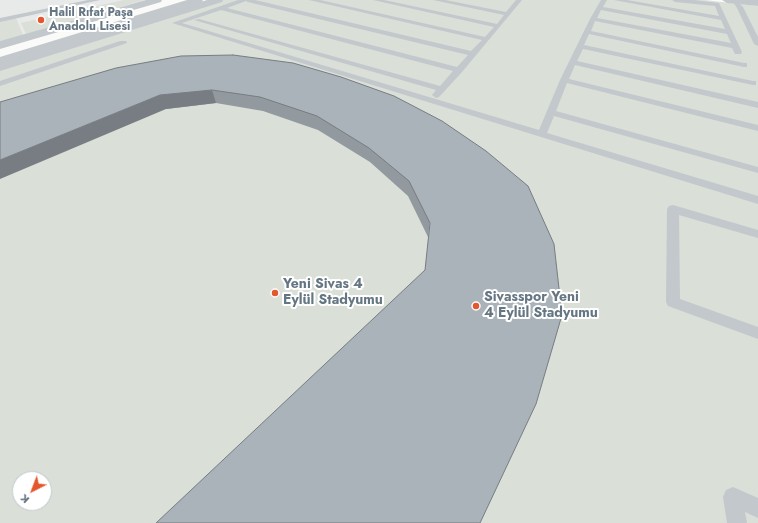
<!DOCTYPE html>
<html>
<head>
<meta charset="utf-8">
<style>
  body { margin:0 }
  #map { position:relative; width:758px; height:523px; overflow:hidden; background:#fafaf8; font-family:Jost,sans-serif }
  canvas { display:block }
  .north { position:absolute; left:12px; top:471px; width:40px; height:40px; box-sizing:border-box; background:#fff; border:1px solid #c1c8cd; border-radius:50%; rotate:222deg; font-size:11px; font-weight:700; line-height:16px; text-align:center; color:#657683 }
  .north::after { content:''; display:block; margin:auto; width:14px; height:18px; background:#e4572e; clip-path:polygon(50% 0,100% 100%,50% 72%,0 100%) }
</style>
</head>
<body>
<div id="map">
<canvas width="758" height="523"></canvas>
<div class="north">K</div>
</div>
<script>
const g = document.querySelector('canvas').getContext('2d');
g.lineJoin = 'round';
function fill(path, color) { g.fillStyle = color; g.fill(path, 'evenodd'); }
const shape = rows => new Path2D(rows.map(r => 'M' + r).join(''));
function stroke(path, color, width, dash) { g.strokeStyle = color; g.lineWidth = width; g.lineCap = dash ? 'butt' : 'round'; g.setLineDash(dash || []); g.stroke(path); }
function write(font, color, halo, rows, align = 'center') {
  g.font = font + ' Jost,sans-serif'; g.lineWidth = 4; g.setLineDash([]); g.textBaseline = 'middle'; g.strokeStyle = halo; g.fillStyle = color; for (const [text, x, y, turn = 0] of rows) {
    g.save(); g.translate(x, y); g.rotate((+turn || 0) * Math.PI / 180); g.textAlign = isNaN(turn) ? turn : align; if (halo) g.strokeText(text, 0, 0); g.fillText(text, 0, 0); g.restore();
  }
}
fill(shape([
  [0,0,146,0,0,42]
]), '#e8e9e9');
fill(shape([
  [124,0,144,0,26,34,21,23],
  [220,0,704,0,758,6,758,523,0,523,0,69],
  [20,479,44,479,44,503,20,503],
  [16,18,23,35,0,41,0,21]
]), '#dadfd7');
fill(shape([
  [88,0,100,0,0,22,0,18,88,0],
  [238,0,255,0,471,51,482,40,309,0,320,0,485,37,494,27,373,0,384,0,497,24,504,15,433,0,445,0,506,12,516,0,522,0,462,72,439,97,436,98,432,95,436,90,194,20,199,19,440,86,453,71,221,10,182,23,539,130,560,80,590,19,601,0,607,0,603,7,725,29,721,20,614,0,627,0,719,16,715,6,675,2,672,0,694,0,719,3,742,52,741,54,735,54,732,48,595,21,591,31,744,63,747,63,747,67,744,67,589,34,584,45,753,81,756,81,756,85,753,85,583,49,577,61,758,102,758,108,575,65,569,79,758,125,758,131,567,83,556,111,758,167,758,173,554,116,547,133,758,196,758,204,172,23,238,0],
  [246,1,248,2,468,55,457,67,227,8,246,1],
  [601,10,727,34,731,43,597,18,601,10],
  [732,0,736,0,743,7,758,37,758,46,754,44,737,8,732,0],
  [120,41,126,41,127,43,0,86,0,81,120,41],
  [673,205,758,230,758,238,679,215,680,299,758,327,758,339,668,306,666,302,667,209,669,206,673,205],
  [733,487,758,498,758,518,745,512,747,523,727,523,723,497,726,490,733,487]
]), '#c3c8cc');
fill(shape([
  [146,0,162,0,161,2,0,49,0,41,146,0],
  [207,0,223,0,222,2,0,71,0,63,207,0],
  [722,0,758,0,758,6,727,3,722,0]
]), '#c3c8cc');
fill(shape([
  [187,0,203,0,202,2,0,65,0,57,187,0]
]), '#c3c8cc');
fill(shape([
  [116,68,442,121,424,270,428,237,408,196,370,162,318,130,263,111,216,103,166,109]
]), '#929a9f');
fill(shape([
  [212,90,216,103,166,109,0,179,0,160,160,95]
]), '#777d82');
const building = shape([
  [233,55,293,63,341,77,394,96,442,121,486,151,528,186,554,244,562,315,536,404,480,523,156,523,425,270,430,223,409,181,369,148,317,116,260,97,212,90,160,95,0,160,0,102,116,68,181,56,233,55]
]);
fill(building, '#aab3b9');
stroke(building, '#777d82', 1);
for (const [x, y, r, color] of [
  [41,20,4,"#e4572e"],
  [275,293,4,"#e4572e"],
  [476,306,4,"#e4572e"]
]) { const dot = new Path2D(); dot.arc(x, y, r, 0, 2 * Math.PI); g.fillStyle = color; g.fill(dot); stroke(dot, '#fff', 1.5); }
write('bold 12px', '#657683', '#fff', [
  ["Halil Rıfat Paşa",49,13],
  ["Anadolu Lisesi",49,27]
], 'left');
write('bold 14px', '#657683', '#fff', [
  ["Yeni Sivas 4",283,285],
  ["Eylül Stadyumu",283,301],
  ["Sivasspor Yeni",484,298],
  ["4 Eylül Stadyumu",484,314]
], 'left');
</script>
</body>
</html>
